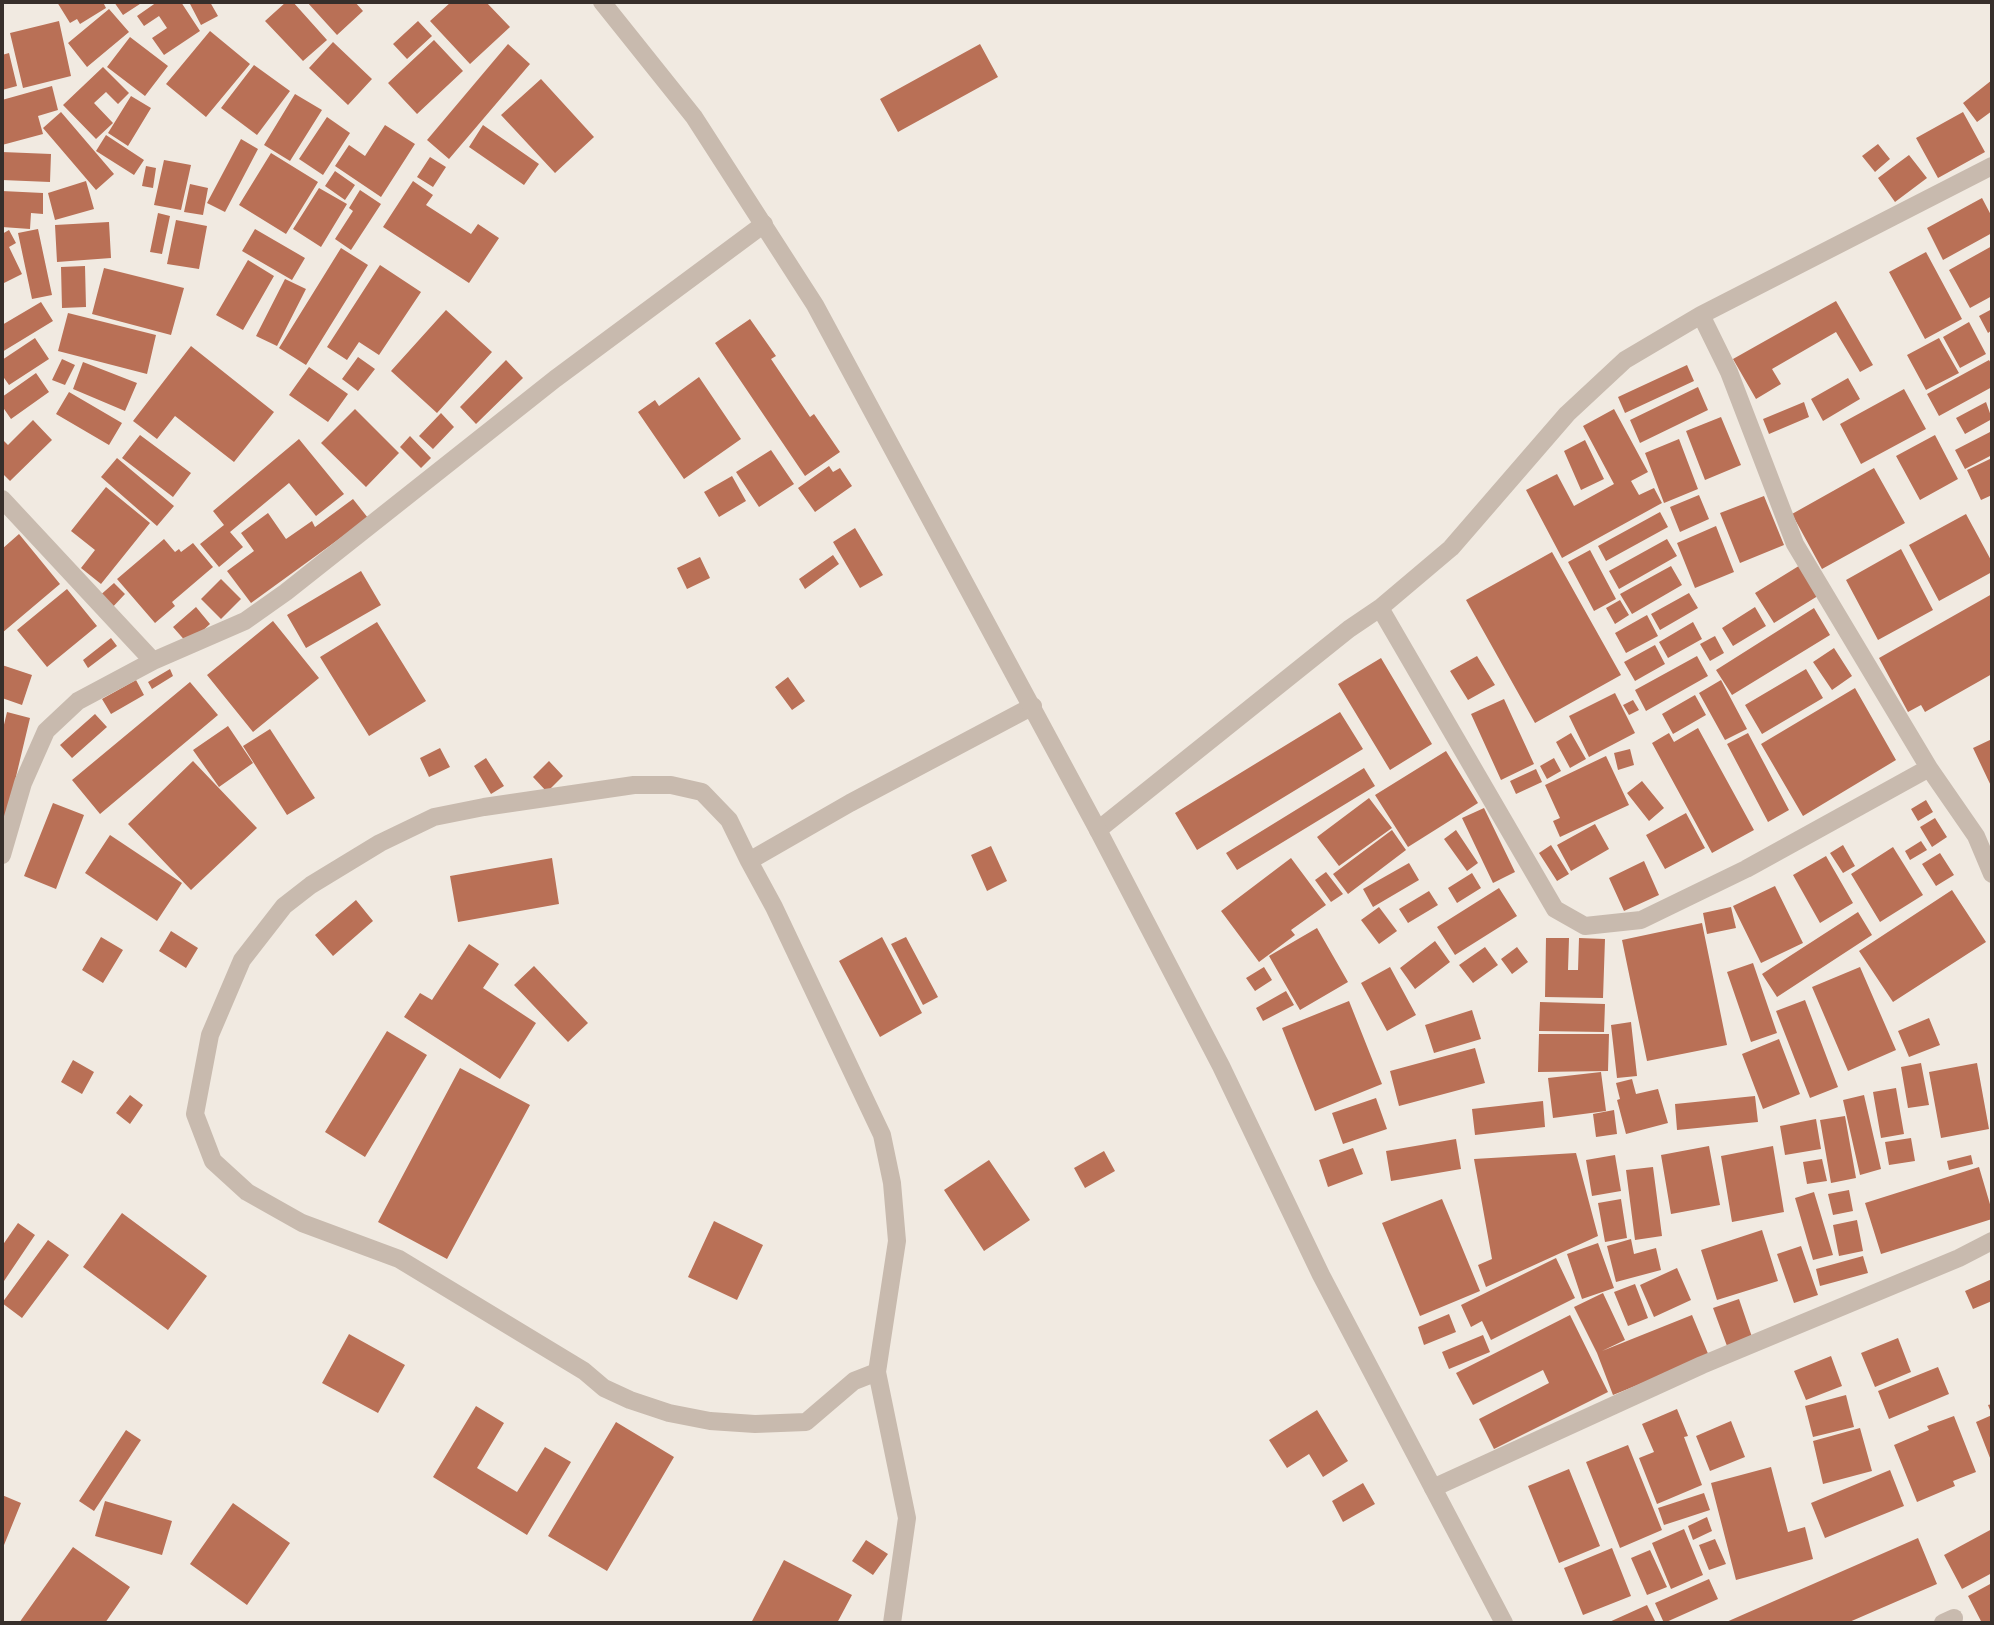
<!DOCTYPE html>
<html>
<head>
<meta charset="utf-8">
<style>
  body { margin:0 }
  #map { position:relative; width:1994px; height:1625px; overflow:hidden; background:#f1eae1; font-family:Roboto,sans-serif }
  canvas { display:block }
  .frame { position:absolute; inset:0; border:4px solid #372f2b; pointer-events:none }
</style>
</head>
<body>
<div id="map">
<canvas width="1994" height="1625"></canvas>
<div class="frame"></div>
</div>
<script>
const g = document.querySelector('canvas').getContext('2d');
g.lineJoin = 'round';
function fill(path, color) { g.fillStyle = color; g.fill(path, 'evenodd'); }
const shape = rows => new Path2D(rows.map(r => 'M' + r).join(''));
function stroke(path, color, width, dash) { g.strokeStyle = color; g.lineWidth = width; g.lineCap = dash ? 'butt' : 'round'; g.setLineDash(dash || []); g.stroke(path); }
fill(shape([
  [57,2,103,2,106,8,80,24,77,19,70,23],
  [114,2,143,2,123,15],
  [157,2,181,2,200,31,164,55,152,38,167,28,159,16,144,26,137,16],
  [189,2,210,2,218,16,201,25],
  [286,2,293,2,327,40,303,61,265,21],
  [307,2,355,2,363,11,337,35],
  [451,2,486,2,510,27,470,64,430,21],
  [109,9,129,32,87,67,68,43],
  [59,21,71,76,23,88,10,33],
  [418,21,432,36,407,59,393,44],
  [210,31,250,64,206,117,166,84],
  [130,37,168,66,145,96,107,67],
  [434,40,463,71,417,114,388,83],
  [333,42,372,79,348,105,309,68],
  [508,44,530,64,449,159,427,140],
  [980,44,998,77,898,132,880,99],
  [9,53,17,86,2,90,2,55],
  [254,65,290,91,257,135,221,108],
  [103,67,129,93,118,104,106,92,94,103,113,123,96,139,63,105],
  [541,79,594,137,555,173,501,115],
  [1992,80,1992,111,1977,122,1963,103],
  [52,86,58,110,38,116,43,134,2,145,2,100],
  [295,94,322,110,290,161,264,145],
  [131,96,151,108,128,146,108,133],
  [61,112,114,174,96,190,43,128],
  [1963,112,1985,152,1938,178,1916,138],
  [327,117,350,133,323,175,299,159],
  [385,125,415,144,381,197,335,166,349,145,365,156],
  [483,125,539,164,524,185,469,147],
  [106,135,144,160,134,175,96,151],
  [241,139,258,149,225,212,207,203],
  [1878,144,1890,159,1875,172,1862,156],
  [2,152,51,154,50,182,2,180],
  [271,153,318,182,286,234,239,205],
  [1909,155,1927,178,1895,202,1878,178],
  [430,157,446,167,433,187,417,177],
  [164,160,191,165,181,210,154,205],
  [146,166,156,168,153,188,142,186],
  [335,171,355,185,345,200,325,186],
  [86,181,94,209,55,220,48,193],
  [413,181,433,195,426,205,471,234,478,224,499,238,469,283,383,227],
  [190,184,208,188,203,215,184,212],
  [319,188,347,204,321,247,293,229],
  [360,190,381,204,351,250,335,239,353,211,349,208],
  [2,191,43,193,43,214,31,213,30,229,2,227],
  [1982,198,1992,217,1992,233,1943,260,1927,228],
  [158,213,170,216,162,254,150,252],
  [176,220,207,226,199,269,167,264],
  [109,222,111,258,57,262,55,225],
  [38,229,52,295,32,299,18,233],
  [255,229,305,258,292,280,242,251],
  [9,230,16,243,9,247,22,274,2,284,2,234],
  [1992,246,1992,296,1970,308,1949,270],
  [341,248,368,265,306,365,279,348],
  [1926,252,1962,319,1925,339,1889,272],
  [248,260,274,276,243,330,216,315],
  [380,265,421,292,379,355,359,342,347,360,327,347],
  [85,266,86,307,62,308,61,267],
  [104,268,184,288,171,335,92,314],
  [285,279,306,289,277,346,256,336],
  [1836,301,1873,365,1860,372,1836,332,1772,369,1781,384,1756,399,1733,359],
  [41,302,53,321,2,352,2,325],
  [1992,309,1992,330,1988,333,1979,316],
  [446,310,492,352,437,413,391,371],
  [68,313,156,335,147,374,58,351],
  [750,319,776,356,771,359,810,417,814,414,840,452,805,476,715,343],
  [1969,322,1986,354,1960,368,1943,337],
  [35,338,49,359,9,385,2,375,2,360],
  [1939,338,1959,373,1926,390,1907,355],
  [191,346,274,412,234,462,175,416,157,439,133,421],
  [358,357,375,369,358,391,342,379],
  [62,359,75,365,65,385,52,380],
  [506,360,523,378,476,424,460,407],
  [1989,360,1992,365,1992,387,1939,416,1927,394],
  [83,362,137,383,125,411,73,389],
  [1687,365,1694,381,1625,413,1618,397],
  [309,367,348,394,328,422,289,395],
  [36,373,49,392,11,419,2,406,2,397],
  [699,377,741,439,684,479,638,412,655,400,659,406],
  [1848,378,1860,399,1823,421,1811,399],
  [1698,387,1708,410,1640,443,1630,420],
  [1904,389,1926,429,1861,464,1840,424],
  [69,392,122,423,109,445,56,414],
  [1804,402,1809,417,1769,434,1763,419],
  [1986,402,1992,419,1965,434,1956,418],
  [355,409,399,453,366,487,321,443],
  [1614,409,1648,472,1631,481,1639,495,1654,488,1662,503,1562,558,1526,490,1557,474,1574,506,1614,484,1583,426],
  [441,413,454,427,433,449,419,436],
  [1721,417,1741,465,1705,480,1686,431],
  [33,420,52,440,10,481,2,473,2,439,8,445],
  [1992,431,1992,455,1965,469,1955,450],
  [140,435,191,473,173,497,122,458],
  [1935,435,1958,479,1920,500,1896,456],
  [410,436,431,458,421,468,400,447],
  [299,439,344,494,316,516,289,483,230,532,243,547,219,567,200,544,224,525,213,511],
  [1679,439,1698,489,1664,503,1645,453],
  [1585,440,1604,479,1581,490,1564,451],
  [771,450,794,484,759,507,736,472],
  [117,458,174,506,157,526,101,477],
  [1992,458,1992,495,1981,500,1967,470],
  [829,466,833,472,840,468,852,486,815,512,798,488],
  [1874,468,1905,523,1822,569,1792,514],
  [732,476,746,501,719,517,704,492],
  [106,487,150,523,101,584,81,568,95,550,71,531],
  [1699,495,1709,519,1680,532,1670,507],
  [1764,496,1784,545,1740,563,1720,513],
  [353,499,368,518,251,603,227,571,254,551,241,533,268,513,286,539,312,521,315,527],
  [1660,512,1668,527,1606,561,1598,546],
  [1966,514,1992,562,1992,572,1939,601,1909,545],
  [1716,526,1734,572,1695,588,1677,543],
  [855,528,883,575,860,588,833,542],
  [19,534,60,584,2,633,2,549],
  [164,539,175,552,179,549,181,552,193,543,213,567,172,602,175,606,155,623,117,579],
  [1667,539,1677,556,1619,589,1609,571],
  [1901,549,1933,610,1878,640,1846,580],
  [1590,550,1616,599,1594,611,1568,562],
  [1552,552,1621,675,1535,723,1466,600],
  [833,555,839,564,805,589,799,579],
  [700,557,710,578,687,589,677,568],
  [1802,564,1821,594,1774,623,1755,593],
  [1671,566,1682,585,1632,614,1620,594],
  [361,571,381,605,306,648,287,615],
  [221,579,241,599,221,619,201,599],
  [114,583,125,594,109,611,97,598],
  [67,589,97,626,47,667,17,630],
  [1689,593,1698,608,1660,630,1651,614],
  [1992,594,1992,674,1925,712,1921,705,1908,712,1879,658],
  [1620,600,1629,615,1615,624,1606,608],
  [196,607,210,624,188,644,173,627],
  [1755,607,1766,626,1733,646,1722,628],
  [1814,608,1830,635,1732,695,1716,670],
  [1647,615,1658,636,1626,653,1615,633],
  [273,621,319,678,253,732,207,675],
  [377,622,426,701,369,736,320,657],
  [1693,622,1702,639,1668,658,1659,642],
  [1715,636,1724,653,1710,661,1700,644],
  [111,638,117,646,88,668,83,660],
  [1655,645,1665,664,1635,681,1624,662],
  [1834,648,1852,676,1832,690,1813,662],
  [1477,656,1495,685,1468,700,1450,671],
  [1697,656,1708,676,1646,711,1635,690],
  [1381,658,1432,744,1390,770,1338,684],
  [2,665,32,675,22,705,2,698],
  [170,669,173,676,152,689,148,682],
  [1806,669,1823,698,1762,734,1745,705],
  [788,677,805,701,792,710,775,687],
  [136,680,144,695,111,714,102,699],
  [1721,680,1747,729,1725,740,1699,693],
  [190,682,218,715,100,814,72,780],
  [1855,688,1896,760,1803,816,1761,744],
  [1615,693,1635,733,1589,757,1569,716],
  [1695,695,1706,715,1673,734,1662,714],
  [1504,699,1534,764,1501,780,1471,714],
  [1633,700,1639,710,1629,715,1623,705],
  [7,712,30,718,3,831,2,733],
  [1340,712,1363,749,1197,850,1175,813],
  [95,714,107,727,72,758,60,745],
  [228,726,253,763,219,787,193,750],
  [1698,728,1754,830,1712,853,1652,743,1669,733,1674,742],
  [270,729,315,798,287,815,243,746],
  [1571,733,1586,759,1570,768,1556,742],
  [1748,733,1789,810,1768,822,1727,744],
  [1992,739,1992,788,1973,748],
  [440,748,450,767,429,777,420,758],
  [1630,749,1634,765,1618,770,1614,753],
  [1446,751,1478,803,1408,847,1375,795],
  [1606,756,1629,805,1560,837,1553,821,1560,818,1545,785],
  [486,758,504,786,491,794,474,766],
  [1554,758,1561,771,1547,779,1540,766],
  [193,761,257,828,191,890,128,824],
  [549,761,563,776,547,792,533,777],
  [1364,768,1375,786,1237,870,1226,853],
  [1536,769,1542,782,1516,794,1510,781],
  [1642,781,1664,808,1649,821,1627,793],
  [1369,798,1392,828,1339,866,1317,837],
  [1926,800,1933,812,1918,821,1911,809],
  [53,803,84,815,56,889,24,876],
  [1484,808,1515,872,1493,883,1462,818],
  [1686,813,1705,848,1665,869,1646,835],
  [1935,818,1947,837,1932,847,1920,827],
  [1595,824,1609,849,1571,871,1557,845],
  [1392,830,1406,850,1348,894,1333,874],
  [1456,830,1478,863,1467,871,1444,839],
  [110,835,182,883,157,921,85,873],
  [1921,841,1927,850,1910,860,1905,851],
  [1551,845,1569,874,1557,881,1539,853],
  [1843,845,1855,866,1843,873,1830,853],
  [991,846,1007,881,987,891,971,855],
  [1893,847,1923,895,1880,922,1851,874],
  [1940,853,1954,875,1936,886,1922,864],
  [1826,856,1853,903,1820,923,1793,875],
  [552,858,559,904,458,922,450,876],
  [1291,858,1326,905,1291,930,1295,935,1259,962,1221,911],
  [1644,861,1659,895,1624,911,1609,878],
  [1409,863,1419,880,1373,907,1363,889],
  [1326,872,1343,894,1331,902,1315,880],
  [1472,873,1481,888,1457,903,1448,888],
  [1775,886,1803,943,1761,963,1733,906],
  [1499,888,1517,916,1455,955,1437,927],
  [1952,890,1986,942,1893,1002,1859,951],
  [1429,891,1438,905,1408,923,1399,909],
  [356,900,373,921,333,956,315,935],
  [1379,907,1397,931,1379,944,1361,920],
  [1731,907,1736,928,1707,934,1703,913],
  [1858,912,1872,935,1777,997,1762,974],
  [1702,923,1727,1045,1647,1061,1622,940],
  [1317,928,1348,982,1300,1010,1269,956],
  [171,931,198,948,186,968,159,951],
  [101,937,123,950,103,983,82,970],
  [882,937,922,1013,880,1037,839,961],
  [906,937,938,997,923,1005,891,944],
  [1546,938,1569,938,1568,970,1578,970,1579,938,1605,939,1603,998,1545,997],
  [1435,941,1450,962,1415,989,1400,968],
  [469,944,499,964,483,988,536,1023,500,1079,404,1017,420,993,432,1000],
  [1485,947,1498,965,1473,983,1459,965],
  [1517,947,1528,962,1512,974,1501,959],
  [1753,963,1777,1033,1751,1042,1727,972],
  [534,966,588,1023,568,1042,514,985],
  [1264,967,1272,980,1255,991,1246,978],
  [1390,967,1416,1015,1387,1031,1361,983],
  [1860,967,1896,1050,1848,1071,1812,987],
  [1286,991,1294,1005,1263,1021,1256,1008],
  [1805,1000,1838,1087,1810,1098,1776,1011],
  [1349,1001,1382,1084,1315,1111,1282,1028],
  [1540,1002,1605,1004,1604,1032,1539,1031],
  [1472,1010,1481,1039,1434,1053,1425,1025],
  [1929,1018,1940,1045,1909,1057,1898,1031],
  [1631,1022,1637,1076,1617,1078,1611,1025],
  [387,1031,427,1055,365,1157,325,1132],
  [1539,1034,1609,1034,1608,1071,1538,1072],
  [1779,1039,1800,1094,1763,1109,1742,1054],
  [1475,1048,1485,1083,1399,1106,1390,1071],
  [73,1060,94,1072,82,1094,61,1082],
  [1921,1063,1929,1105,1908,1108,1901,1067],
  [1977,1063,1989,1129,1941,1138,1929,1072],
  [460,1068,530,1105,447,1259,378,1222],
  [1601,1072,1606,1111,1553,1118,1548,1078],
  [1632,1079,1636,1094,1658,1089,1668,1123,1626,1134,1617,1100,1620,1099,1616,1083],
  [1896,1088,1904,1134,1881,1138,1873,1092],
  [130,1095,143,1105,130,1124,116,1113],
  [1864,1095,1881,1169,1860,1175,1843,1100],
  [1755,1096,1758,1122,1677,1130,1675,1104],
  [1376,1098,1387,1129,1343,1144,1332,1113],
  [1543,1101,1545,1127,1475,1135,1472,1109],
  [1614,1110,1617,1134,1596,1137,1593,1114],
  [1845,1116,1856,1178,1831,1183,1820,1120],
  [1816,1119,1821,1149,1785,1155,1780,1126],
  [1911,1138,1915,1161,1889,1165,1885,1142],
  [1456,1139,1461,1169,1391,1181,1386,1151],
  [1709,1146,1720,1205,1671,1214,1661,1155],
  [1773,1146,1784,1212,1732,1222,1721,1156],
  [1353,1148,1363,1174,1328,1187,1319,1160],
  [1104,1151,1115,1171,1085,1188,1074,1168],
  [1576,1153,1598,1236,1486,1287,1478,1265,1492,1259,1474,1159],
  [1615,1155,1621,1191,1592,1196,1586,1160],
  [1971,1155,1973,1164,1949,1170,1947,1161],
  [1822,1159,1827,1181,1807,1184,1803,1162],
  [989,1160,1030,1220,984,1251,944,1190],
  [1653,1167,1662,1236,1635,1240,1626,1170],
  [1979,1167,1992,1211,1992,1219,1881,1254,1865,1203],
  [1849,1190,1853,1211,1833,1215,1828,1194],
  [1814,1192,1833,1255,1813,1260,1795,1198],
  [1442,1199,1480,1291,1420,1316,1382,1223],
  [1621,1199,1627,1238,1605,1242,1598,1203],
  [122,1213,207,1276,168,1330,83,1267],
  [1857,1220,1863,1251,1839,1256,1833,1225],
  [714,1221,763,1245,737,1300,688,1277],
  [18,1223,35,1235,2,1284,2,1246],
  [1762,1230,1778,1281,1717,1300,1701,1250],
  [1631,1239,1634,1254,1656,1248,1661,1270,1616,1282,1607,1246],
  [48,1240,69,1255,22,1318,2,1303],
  [1598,1243,1614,1288,1582,1299,1567,1254],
  [1801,1246,1818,1295,1794,1303,1777,1254],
  [1863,1256,1868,1273,1820,1286,1816,1269],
  [1556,1258,1575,1298,1491,1340,1482,1321,1471,1327,1461,1305],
  [1677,1268,1691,1300,1654,1317,1640,1285],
  [1992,1279,1992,1301,1973,1309,1965,1291],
  [1635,1284,1648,1318,1628,1326,1614,1292],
  [1603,1293,1625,1340,1602,1351,1692,1315,1709,1356,1613,1395,1597,1353,1574,1307],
  [1739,1299,1752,1337,1727,1346,1713,1308],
  [1449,1314,1456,1332,1424,1345,1418,1327],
  [1570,1315,1608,1392,1494,1449,1479,1419,1549,1383,1543,1370,1473,1405,1456,1373],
  [349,1334,405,1365,378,1413,322,1383],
  [1483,1335,1490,1352,1449,1369,1442,1352],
  [1898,1338,1911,1372,1875,1387,1861,1353],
  [1831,1356,1842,1386,1806,1400,1794,1371],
  [1938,1367,1949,1394,1889,1419,1878,1391],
  [1846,1395,1854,1427,1813,1437,1805,1406],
  [1992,1404,1992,1463,1976,1422,1992,1415,1988,1405],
  [476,1406,504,1423,477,1468,517,1492,545,1447,571,1462,527,1535,433,1477],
  [1677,1409,1688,1436,1684,1437,1702,1485,1657,1504,1639,1458,1654,1452,1642,1424],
  [1317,1410,1348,1461,1323,1477,1309,1454,1287,1468,1269,1440],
  [1954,1416,1976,1472,1953,1481,1955,1486,1917,1502,1894,1445,1929,1430,1927,1426],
  [1731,1421,1745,1457,1710,1471,1696,1436],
  [616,1422,674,1457,607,1571,548,1536],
  [1860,1428,1872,1471,1823,1484,1813,1441],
  [126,1430,141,1440,94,1511,79,1501],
  [1628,1445,1662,1530,1620,1548,1586,1462],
  [1771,1467,1788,1532,1805,1527,1813,1559,1736,1580,1711,1483],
  [1569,1469,1600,1546,1559,1563,1528,1486],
  [1890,1470,1904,1506,1825,1538,1811,1503],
  [1363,1483,1375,1504,1343,1522,1332,1501],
  [1704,1493,1710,1510,1664,1525,1658,1508],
  [2,1495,21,1503,2,1550],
  [105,1501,172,1521,162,1555,95,1536],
  [233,1503,290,1543,247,1605,190,1564],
  [1707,1517,1712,1531,1693,1540,1688,1526],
  [1684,1529,1703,1575,1671,1589,1652,1543],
  [1992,1529,1992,1573,1962,1589,1944,1555],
  [1918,1538,1937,1584,1847,1623,1724,1623],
  [1715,1539,1726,1564,1709,1570,1699,1545],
  [866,1540,888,1554,873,1575,852,1561],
  [73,1547,130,1587,105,1623,19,1623],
  [1612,1548,1631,1596,1583,1615,1564,1568],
  [1650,1550,1667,1587,1647,1595,1631,1558],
  [784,1560,852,1595,837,1623,751,1623],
  [1709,1579,1718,1599,1664,1623,1655,1603],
  [1992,1583,1992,1623,1982,1623,1968,1596],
  [1647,1605,1656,1623,1607,1623]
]), '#b97056');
stroke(shape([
  [1943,1623,1954,1618]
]), '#c8baae', 18);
stroke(shape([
  [1701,315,1729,372,1795,544,1929,768,1976,836,1992,874],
  [2,499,153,661],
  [1380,608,1555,909,1585,926,1641,920,1746,869,1929,768],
  [1098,830,1349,629,1380,608,1451,548,1567,414,1625,360,1701,315,1992,166],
  [2,855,23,783,46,731,78,701,153,661,245,621,286,592,555,379,764,224],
  [749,861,729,820,702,792,671,785,634,785,484,807,434,817,380,843,311,885,284,906,242,960,210,1035,195,1114,213,1161,247,1192,302,1223,399,1259,584,1371,604,1388,630,1400,669,1413,710,1421,755,1424,806,1422,854,1381,877,1372],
  [1433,1488,1702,1365,1959,1258,1992,1241],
  [892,1623,907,1518,877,1372,897,1241,892,1183,882,1135,774,907,749,861,850,803,1033,706]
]), '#c8baae', 18);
stroke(shape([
  [602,2,694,117,815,305,1098,830,1221,1066,1321,1275,1504,1623]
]), '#c8baae', 18);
</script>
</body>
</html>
